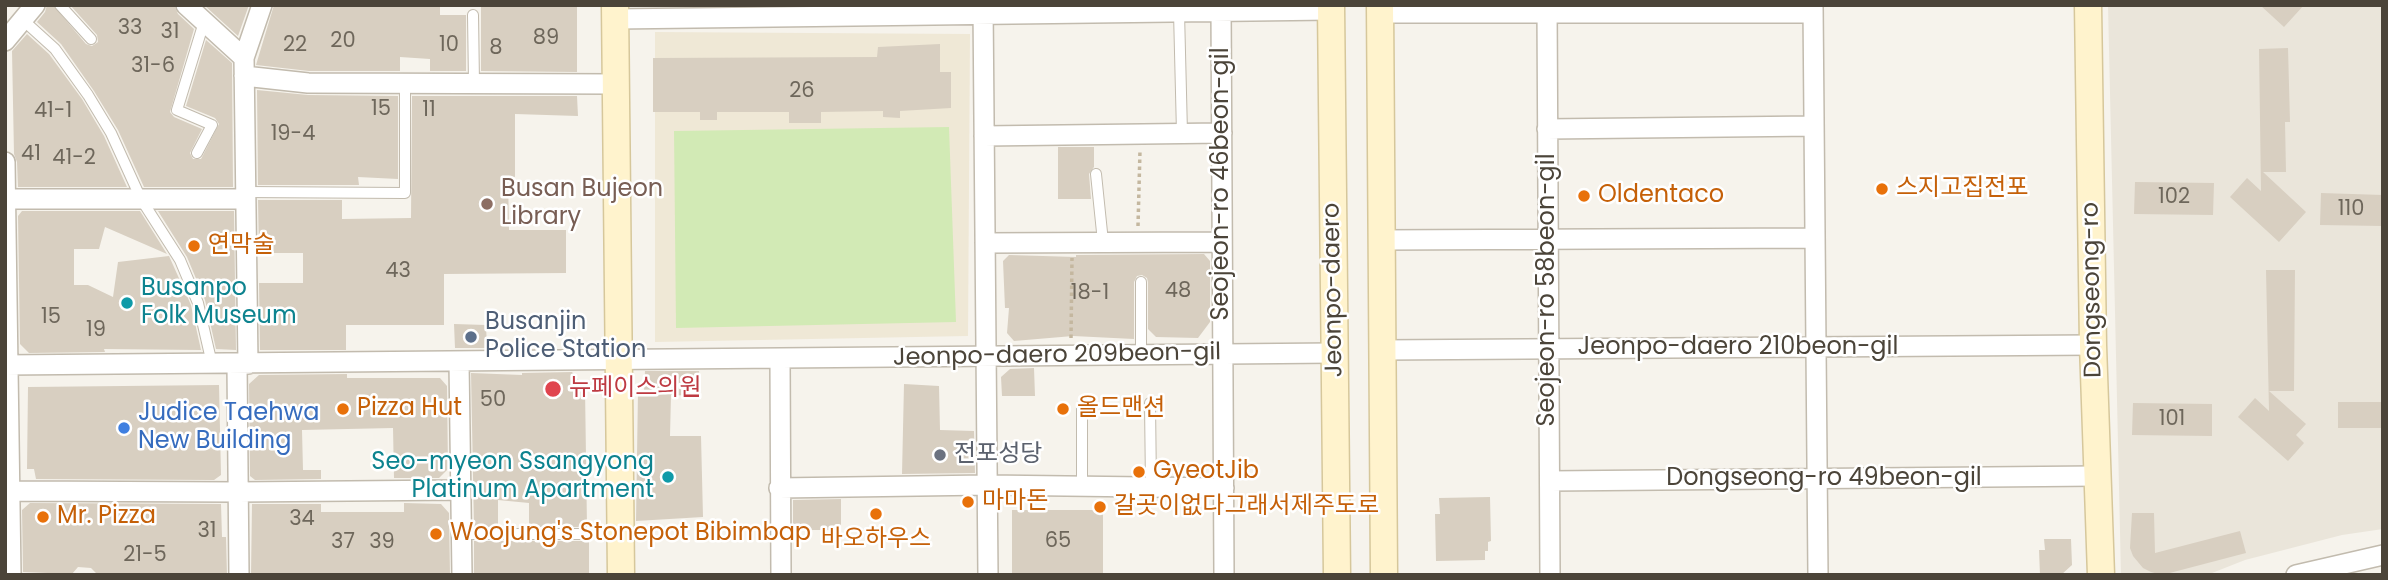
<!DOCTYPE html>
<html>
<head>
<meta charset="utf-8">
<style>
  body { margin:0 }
  #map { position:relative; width:2388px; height:580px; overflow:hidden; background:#f6f3ec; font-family:Poppins,sans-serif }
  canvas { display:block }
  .frame { position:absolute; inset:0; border:7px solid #4b4439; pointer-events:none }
</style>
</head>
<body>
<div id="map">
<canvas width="2388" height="580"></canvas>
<div class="frame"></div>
</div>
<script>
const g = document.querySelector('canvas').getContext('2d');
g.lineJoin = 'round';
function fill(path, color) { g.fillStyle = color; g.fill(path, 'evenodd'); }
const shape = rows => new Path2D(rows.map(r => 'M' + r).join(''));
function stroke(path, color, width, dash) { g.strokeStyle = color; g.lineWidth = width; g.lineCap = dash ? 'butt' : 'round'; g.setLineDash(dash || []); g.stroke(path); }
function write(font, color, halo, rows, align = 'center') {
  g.font = font + ' Poppins,"Noto Sans KR",sans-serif'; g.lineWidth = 5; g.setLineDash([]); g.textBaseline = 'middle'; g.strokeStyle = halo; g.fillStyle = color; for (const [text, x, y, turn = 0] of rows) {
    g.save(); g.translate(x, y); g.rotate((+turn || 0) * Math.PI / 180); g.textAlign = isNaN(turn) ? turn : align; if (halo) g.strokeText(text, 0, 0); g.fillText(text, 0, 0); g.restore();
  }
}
fill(shape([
  [2108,5,2383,5,2383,529,2342,535,2245,560,2207,575,2121,575]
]), '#eae5da');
fill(shape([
  [655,32,970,34,968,336,655,342]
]), '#efe8d6');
fill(shape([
  [949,127,956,322,676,328,674,131]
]), '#d2eab5');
fill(shape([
  [47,5,53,5,86,44,92,46,98,42,97,35,70,5,174,5,178,14,194,29,170,112,174,117,202,129,190,153,193,159,201,159,219,124,215,118,186,106,206,40,232,63,233,187,144,187,118,130,94,91,61,44,37,22,45,12],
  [204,5,249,5,238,36],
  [274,5,440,5,440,15,466,15,466,71,430,71,430,59,400,57,400,71,309,71,256,65],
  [481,5,577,5,577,72,481,71],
  [2260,5,2304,5,2284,27],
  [27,34,49,54,82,99,104,136,127,187,18,187,17,162,14,154,12,51],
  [940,44,940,72,951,72,951,108,900,111,900,118,883,117,883,111,821,112,821,123,789,123,789,112,717,112,717,120,700,120,700,112,653,112,653,58,877,57,878,47],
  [2288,48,2290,122,2285,122,2286,172,2263,172,2306,212,2279,242,2230,197,2247,178,2261,191,2259,49],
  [257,90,308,95,398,96,398,179,358,177,359,185,258,185],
  [412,96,577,96,578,116,515,114,515,177,508,176,509,230,566,230,566,273,444,274,444,325,346,325,346,350,260,350,259,283,303,283,303,253,259,253,258,200,342,200,342,219,411,218],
  [1058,147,1094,147,1094,167,1089,174,1091,199,1058,199],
  [2135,182,2214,183,2213,215,2134,214],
  [2321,193,2383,195,2383,226,2320,225],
  [22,211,140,211,167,254,105,227,99,249,74,249,74,285,88,285,113,297,118,262,169,256,191,305,201,350,104,349,105,352,29,353,20,344,18,216],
  [158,211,234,211,236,350,216,349,205,300,187,257],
  [1204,254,1210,261,1210,322,1198,338,1156,337,1148,329,1148,282,1147,278,1142,275,1137,276,1134,282,1134,339,1073,336,1014,341,1007,333,1009,308,1005,308,1003,261,1009,255,1076,257,1076,255],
  [2266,270,2295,270,2294,391,2269,391,2306,424,2296,435,2304,443,2288,461,2238,417,2255,398,2269,411],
  [454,324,486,325,487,348,455,348],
  [1034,368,1035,396,1002,396,1001,377,1010,369],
  [645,371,699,371,701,396,671,395,670,436,701,436,703,517,636,521,638,391,644,391],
  [572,372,585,388,587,527,529,527,529,503,498,500,498,527,474,527,471,373,522,375,522,373],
  [347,374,347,378,440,378,447,386,448,469,439,478,394,478,393,428,302,430,303,470,321,470,321,479,255,480,250,476,249,384,259,375],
  [904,384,939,386,940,430,974,431,975,473,902,474],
  [219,385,221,475,214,480,36,479,34,469,27,469,28,387],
  [2338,402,2383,402,2383,428,2338,428],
  [2133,403,2212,404,2212,436,2132,435],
  [1490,497,1491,541,1488,542,1488,551,1485,551,1485,560,1436,561,1435,514,1440,514,1439,498],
  [841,499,841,530,793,530,793,500],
  [30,503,221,504,222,537,226,537,227,575,98,575,91,568,78,567,72,574,23,572,22,510],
  [404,503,441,504,449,513,450,575,251,575,252,504,321,504,321,512,404,512],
  [1012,510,1103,510,1103,574,1012,575],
  [2132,513,2154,513,2155,553,2240,531,2246,553,2162,575,2151,572,2143,568,2133,556,2130,548],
  [2044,539,2071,539,2072,565,2061,575,2040,575,2039,550,2045,550],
  [474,541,589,541,589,575,474,575]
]), '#d8cfc1');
const lane = shape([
  [60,5,91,39],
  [1179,12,1182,133],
  [473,15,474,83],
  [23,20,55,49,88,95,111,133,141,199,180,260,198,303,212,364],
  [197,153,212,125,177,110,204,22],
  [1096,174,1103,242],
  [245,192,405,193,405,83],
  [1141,282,1141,355],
  [1150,403,1151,487],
  [1082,406,1082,486],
  [461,534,588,534]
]);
const street = shape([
  [186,5,244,58],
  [983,5,988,575],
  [1221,5,1224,575],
  [1384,5,1380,13,1813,13],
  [1547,5,1550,575],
  [1813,5,1818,575],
  [615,19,1331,10],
  [5,41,35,5],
  [244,76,308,83,616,84],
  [1547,129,1814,126],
  [984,136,1222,133],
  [5,162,11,575],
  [6,199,245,199],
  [1382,240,1814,238],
  [985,243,1222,242],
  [1383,350,2093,345],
  [780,359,781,575],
  [459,362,462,575],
  [237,364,239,575],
  [248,364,244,58,262,5],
  [5,365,1335,353],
  [1550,481,2097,476],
  [779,488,987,485,1224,488],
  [10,491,238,492,460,490],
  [2296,575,2383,555]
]);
const secondary = shape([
  [615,5,621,575],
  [1331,5,1337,575],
  [1380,5,1384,575],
  [2088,5,2093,345,2101,575]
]);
stroke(lane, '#c2bbae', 12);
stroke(street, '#c2bbae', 22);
stroke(secondary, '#d6c79b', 29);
stroke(shape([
  [1138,226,1140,150],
  [1071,338,1072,258]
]), '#c4b79f', 3.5, [3.5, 3.5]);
stroke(lane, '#fff', 10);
stroke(street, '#fff', 19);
stroke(secondary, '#fff3cd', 26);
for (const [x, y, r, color] of [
  [1882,189,7,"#e8710a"],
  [1584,196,7,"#e8710a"],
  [487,204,7,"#8d6e63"],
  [194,246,7,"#e8710a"],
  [127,303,7,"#0f9aa8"],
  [471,337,7,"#5c6f8a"],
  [553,389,9,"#e0444e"],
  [343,409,7,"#e8710a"],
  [1063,409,7,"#e8710a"],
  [124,428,7,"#3f7fe0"],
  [940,455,7,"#6b7280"],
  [1139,472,7,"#e8710a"],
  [668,477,7,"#0f9aa8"],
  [968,502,7,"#e8710a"],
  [1100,507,7,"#e8710a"],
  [876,514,7,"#e8710a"],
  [43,517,7,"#e8710a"],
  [436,534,7,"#e8710a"]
]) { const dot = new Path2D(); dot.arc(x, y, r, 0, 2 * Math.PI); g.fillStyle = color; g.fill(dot); stroke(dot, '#fff', 2.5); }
write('21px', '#6e675b', null, [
  ["33",130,29],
  ["31",170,33],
  ["89",546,39],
  ["20",343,42],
  ["22",295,46],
  ["10",449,46],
  ["8",496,49],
  ["31-6",153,67],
  ["26",802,92],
  ["15",381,110],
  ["11",429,111],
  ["41-1",53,112],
  ["19-4",293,135],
  ["41",31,155],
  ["41-2",74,159],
  ["102",2174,198],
  ["110",2351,210],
  ["43",398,272],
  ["48",1178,292],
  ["18-1",1090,294],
  ["15",51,318],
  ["19",96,331],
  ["50",493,401],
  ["101",2172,420],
  ["34",302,520],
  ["31",207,532],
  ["65",1058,542],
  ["37",343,543],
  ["39",382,543],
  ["21-5",145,556]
]);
write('24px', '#4b4439', '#fff', [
  ["Seojeon-ro 46beon-gil",1222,184,-90],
  ["Jeonpo-daero",1334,290,-91],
  ["Seojeon-ro 58beon-gil",1548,290,-90],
  ["Dongseong-ro",2093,290,-91],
  ["Jeonpo-daero 210beon-gil",1738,348],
  ["Jeonpo-daero 209beon-gil",1057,356,-1],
  ["Dongseong-ro 49beon-gil",1824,479]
]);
write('24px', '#c56008', '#fff', [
  ["스지고집전포",1896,189],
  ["Oldentaco",1598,196],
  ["연막술",208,246],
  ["Pizza Hut",357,409],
  ["올드맨션",1077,409],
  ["GyeotJib",1153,472],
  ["마마돈",982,502],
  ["갈곳이없다그래서제주도로",1114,507],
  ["Mr. Pizza",57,517],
  ["Woojung's Stonepot Bibimbap",450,534],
  ["바오하우스",876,540,"center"]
], 'left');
write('24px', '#785e54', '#fff', [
  ["Busan Bujeon",501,190],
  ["Library",501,218]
], 'left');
write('24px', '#0d838f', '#fff', [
  ["Busanpo",141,289],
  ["Folk Museum",141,317],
  ["Seo-myeon Ssangyong",654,463,"right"],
  ["Platinum Apartment",654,491,"right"]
], 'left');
write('24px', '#4e5e75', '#fff', [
  ["Busanjin",485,323],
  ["Police Station",485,351]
], 'left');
write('24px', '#be3a42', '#fff', [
  ["뉴페이스의원",569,389]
], 'left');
write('24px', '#366cbe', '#fff', [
  ["Judice Taehwa",138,414],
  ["New Building",138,442]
], 'left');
write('24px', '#5b616d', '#fff', [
  ["전포성당",954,455]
], 'left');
</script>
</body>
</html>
